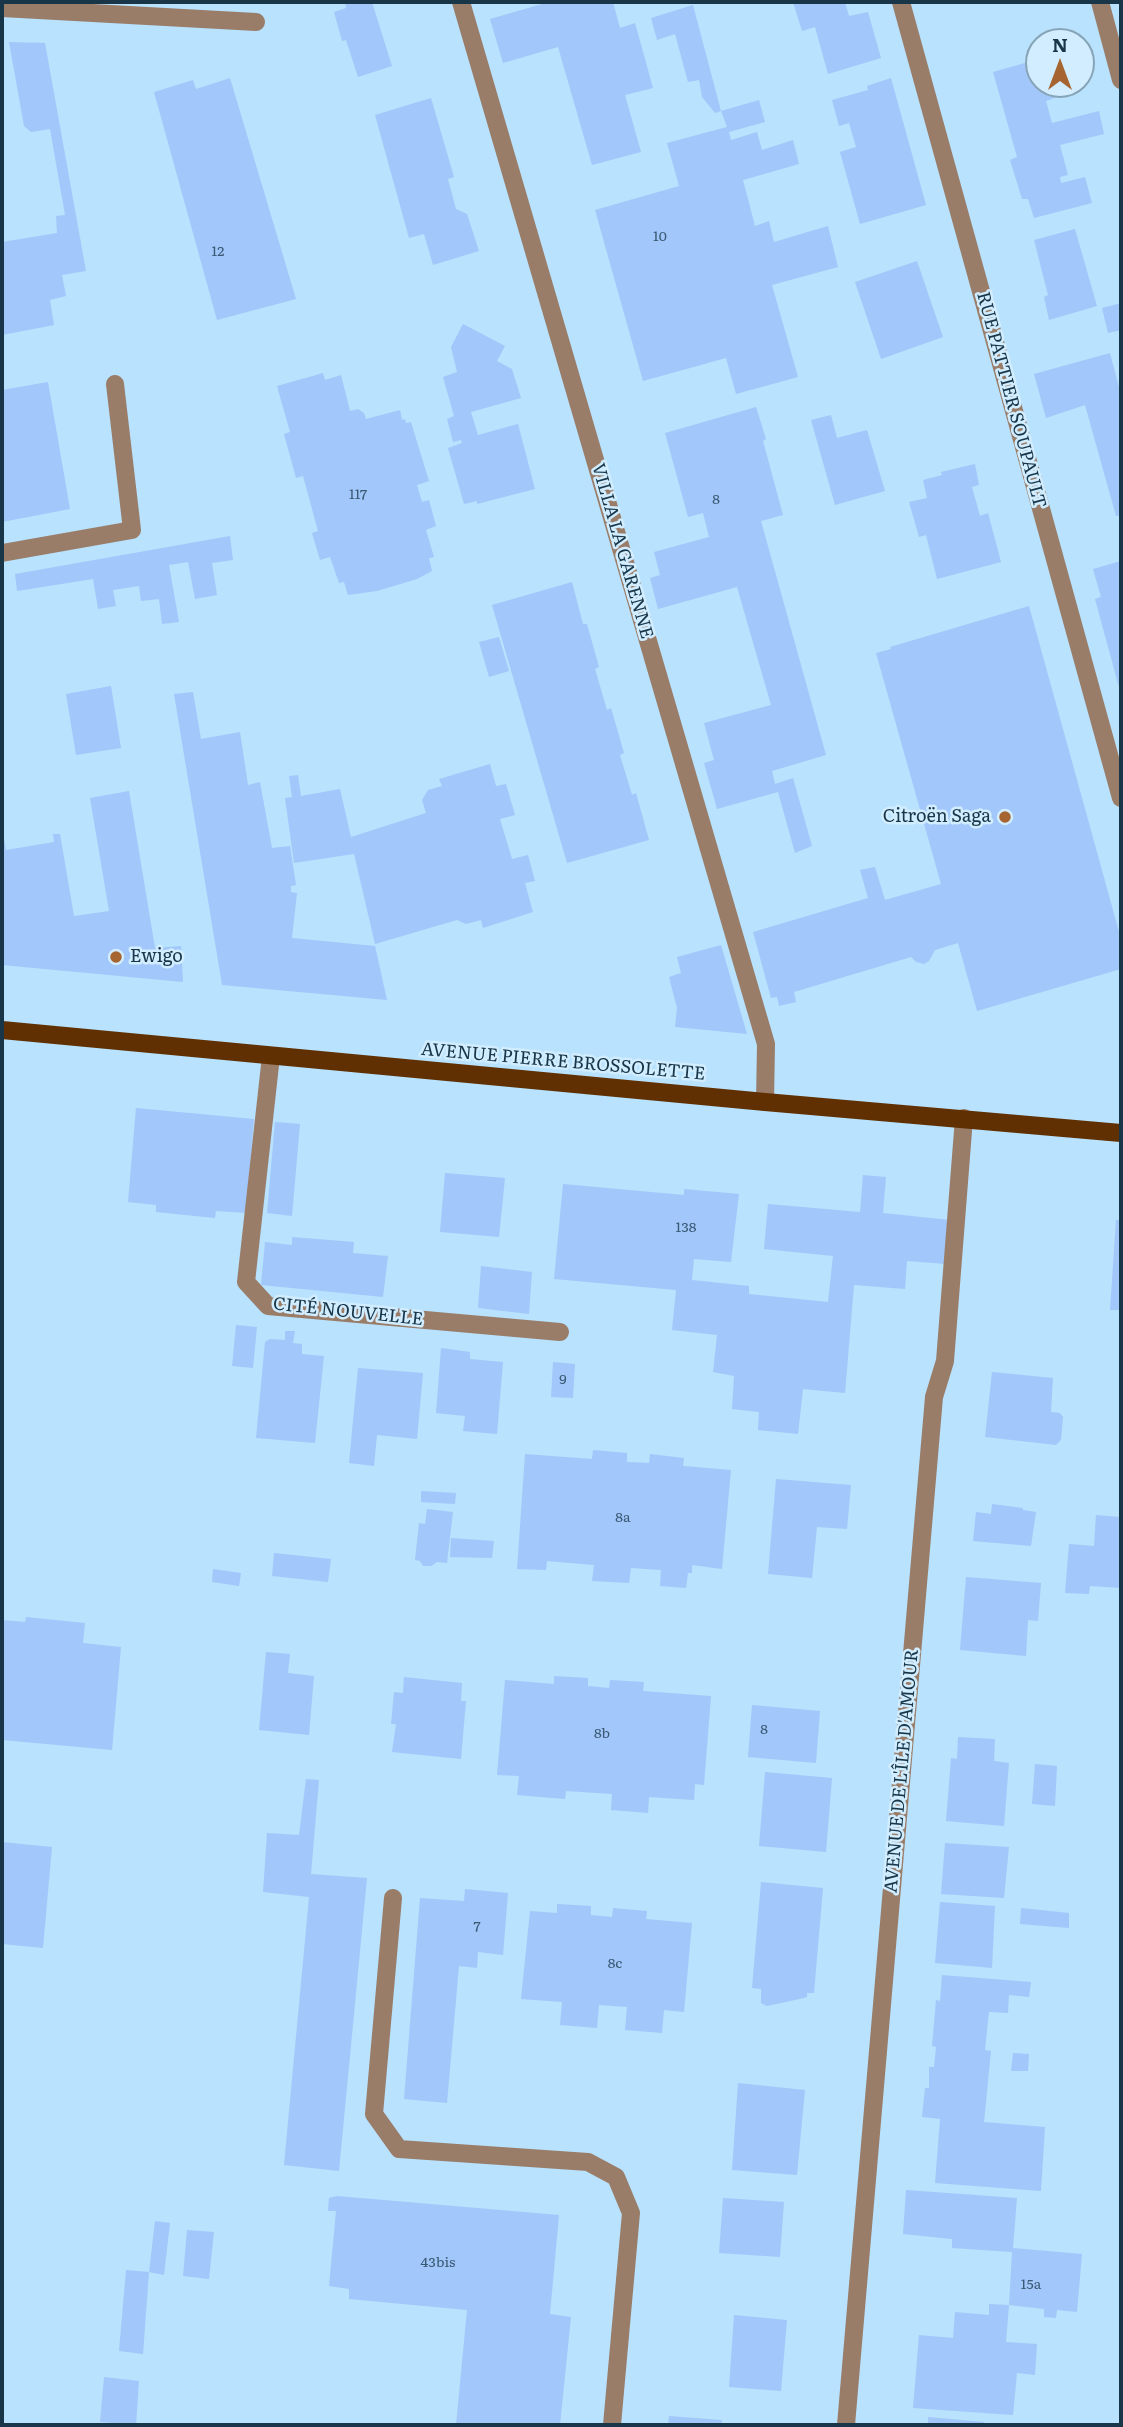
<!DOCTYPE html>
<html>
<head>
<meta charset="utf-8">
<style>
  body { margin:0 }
  #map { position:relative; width:1123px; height:2427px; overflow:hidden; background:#b8e2fd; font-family:Literata,serif }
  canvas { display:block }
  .frame { position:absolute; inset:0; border:4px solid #183648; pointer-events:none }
  .north { position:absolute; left:1025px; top:28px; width:70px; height:70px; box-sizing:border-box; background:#d1edff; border:2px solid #87a4b6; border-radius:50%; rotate:0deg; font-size:19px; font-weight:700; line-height:28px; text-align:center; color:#183648 }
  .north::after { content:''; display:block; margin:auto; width:24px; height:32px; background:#a56430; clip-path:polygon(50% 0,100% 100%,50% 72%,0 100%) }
</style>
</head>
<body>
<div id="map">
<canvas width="1123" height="2427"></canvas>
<div class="frame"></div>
<div class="north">N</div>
</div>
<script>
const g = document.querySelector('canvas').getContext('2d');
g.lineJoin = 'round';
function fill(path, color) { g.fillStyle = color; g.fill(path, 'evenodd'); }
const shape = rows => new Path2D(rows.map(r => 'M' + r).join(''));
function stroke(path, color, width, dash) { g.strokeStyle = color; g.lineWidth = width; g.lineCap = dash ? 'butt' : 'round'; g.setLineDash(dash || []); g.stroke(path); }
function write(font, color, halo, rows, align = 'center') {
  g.font = font + ' Literata,serif'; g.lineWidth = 5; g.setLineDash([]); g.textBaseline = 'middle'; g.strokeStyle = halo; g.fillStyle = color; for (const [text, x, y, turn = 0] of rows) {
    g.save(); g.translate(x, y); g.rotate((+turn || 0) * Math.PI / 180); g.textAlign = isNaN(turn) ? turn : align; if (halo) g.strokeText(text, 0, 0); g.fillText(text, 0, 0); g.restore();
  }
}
fill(shape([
  [345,2,372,2,392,66,358,77,346,40,342,41,334,12,346,8],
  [549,2,613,2,620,28,635,23,653,88,625,95,641,152,592,165,558,47,503,63,490,19],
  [793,2,845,2,849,16,868,12,881,58,828,74,815,27,802,31],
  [693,5,721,111,715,113,702,97,699,80,688,82,675,34,657,40,651,18],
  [9,42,45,43,86,271,62,275,66,296,50,300,54,325,2,335,2,242,57,233,56,216,65,215,50,129,31,132,24,126],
  [1039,59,1039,84,1054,84,1057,97,1046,101,1052,123,1099,111,1104,134,1060,145,1068,175,1060,177,1061,183,1085,177,1092,203,1034,218,1028,199,1022,199,1010,160,1017,157,993,72],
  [230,78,296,299,217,320,154,92,193,80,196,89],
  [891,78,926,205,860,224,840,152,856,147,849,123,839,126,832,100,868,90,867,86],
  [431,98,454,177,448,179,456,209,467,214,479,251,433,265,424,234,409,238,375,115],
  [759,100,765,122,729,132,731,140,757,132,762,150,793,140,799,164,743,180,755,226,769,221,774,242,828,226,838,267,772,285,798,377,736,394,726,358,643,381,595,210,679,186,667,143,727,127,721,111],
  [1075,229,1097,306,1049,320,1044,297,1048,295,1034,240],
  [917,261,943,337,881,359,855,282],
  [1121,303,1121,330,1108,333,1102,308],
  [463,324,505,346,497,361,512,369,521,398,471,412,478,435,518,424,535,489,477,504,477,501,464,504,448,448,462,443,461,440,453,442,447,419,454,416,443,377,457,372,451,347],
  [1110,353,1121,395,1121,515,1116,516,1085,405,1046,418,1034,374],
  [323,373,325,380,341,375,350,411,358,409,364,413,366,419,400,410,402,420,405,419,406,423,411,422,429,481,417,485,422,502,429,500,436,526,426,530,434,557,429,558,432,571,417,579,377,591,348,595,344,582,339,583,330,557,320,560,312,533,318,531,303,476,296,478,284,434,290,432,277,386],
  [48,382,70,509,2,522,2,390],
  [756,407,766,439,763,441,783,515,761,521,826,755,772,771,775,784,793,778,812,846,795,853,778,792,717,809,704,763,714,760,704,723,771,705,737,587,658,609,650,578,660,575,654,552,709,537,703,513,688,517,665,433],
  [831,415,837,438,867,430,885,491,835,505,811,420],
  [975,464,979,485,972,487,980,516,988,513,1001,562,937,579,926,535,919,537,909,502,927,498,923,480,942,475,941,472],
  [230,536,233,560,212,563,217,595,195,599,188,562,169,565,179,622,162,624,159,599,141,601,139,586,113,590,116,606,98,609,93,579,17,591,15,574],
  [1121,561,1121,690,1120,691,1095,599,1101,597,1093,569],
  [572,582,583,624,587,624,599,667,595,669,607,710,611,708,624,753,620,755,632,795,636,793,649,840,567,863,492,605],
  [1029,606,1121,939,1121,969,977,1011,958,943,935,950,929,961,924,964,916,962,911,957,794,992,796,1002,779,1006,777,997,771,998,753,932,868,898,860,870,875,867,885,900,941,884,876,653,891,649,890,647],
  [499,637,509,671,489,677,479,642],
  [111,686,121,748,76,755,66,694],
  [193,692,201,739,240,732,248,785,260,782,272,848,290,846,296,885,291,886,291,892,297,893,292,938,375,946,387,1000,222,985,174,694],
  [490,764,496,786,506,784,515,815,500,819,512,859,528,855,535,881,525,883,533,912,483,928,481,920,466,924,457,920,375,944,354,854,294,863,285,798,292,797,289,776,298,775,301,796,340,789,351,837,426,813,422,800,428,790,442,786,439,779],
  [129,791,155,948,181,946,183,982,2,965,2,839,4,838,6,850,54,842,53,834,60,834,74,916,109,911,90,798],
  [721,945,747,1034,675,1027,677,1008,669,977,681,973,677,957],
  [136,1108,254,1119,246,1213,216,1211,215,1218,156,1212,156,1205,128,1202],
  [275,1122,300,1124,292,1216,267,1213],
  [445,1173,505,1178,499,1237,440,1232],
  [863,1175,886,1177,883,1213,950,1220,946,1264,907,1261,905,1289,854,1285,845,1393,803,1389,798,1434,758,1430,759,1412,732,1409,734,1376,713,1372,717,1335,672,1330,676,1290,554,1279,563,1184,684,1195,684,1189,739,1194,731,1262,694,1259,692,1280,749,1286,749,1294,828,1302,833,1256,764,1249,768,1204,860,1212],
  [1116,1220,1121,1220,1121,1310,1110,1310],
  [292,1237,354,1242,353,1253,388,1256,383,1297,261,1285,265,1242,292,1245],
  [481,1266,532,1272,529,1314,478,1308],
  [236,1325,257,1327,253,1368,232,1366],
  [285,1331,295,1331,293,1343,302,1344,302,1354,324,1356,315,1443,256,1438,265,1342,270,1339,285,1340],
  [441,1348,470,1352,470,1359,503,1362,497,1434,463,1431,465,1416,436,1413],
  [553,1362,575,1364,573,1398,551,1397],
  [358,1368,423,1373,417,1439,377,1435,374,1466,349,1463],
  [992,1372,1053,1378,1051,1412,1060,1413,1063,1417,1061,1440,1056,1445,985,1437],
  [593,1450,627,1453,627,1462,649,1463,650,1454,684,1458,683,1466,731,1470,722,1569,692,1565,692,1573,688,1573,686,1588,660,1586,661,1570,631,1568,629,1583,592,1581,594,1565,547,1561,546,1570,517,1569,525,1454,592,1459],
  [776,1479,851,1485,847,1529,817,1527,812,1578,768,1574],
  [421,1491,456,1493,455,1504,421,1502],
  [992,1504,1023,1508,1023,1510,1036,1512,1031,1546,973,1541,976,1512,991,1514],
  [427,1509,453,1512,447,1563,437,1562,431,1566,423,1566,420,1561,415,1560,419,1523,425,1524],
  [1096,1515,1121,1517,1121,1588,1090,1586,1089,1594,1065,1593,1069,1544,1094,1546],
  [451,1538,494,1541,492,1558,450,1557],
  [274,1553,331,1559,328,1582,272,1576],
  [213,1569,241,1573,239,1586,212,1582],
  [966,1577,1041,1583,1038,1621,1028,1620,1026,1656,960,1650],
  [26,1617,85,1623,83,1643,121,1647,112,1750,2,1740,2,1620,25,1622],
  [266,1652,290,1654,288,1673,314,1676,309,1735,259,1730],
  [554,1676,588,1678,588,1686,609,1688,610,1680,644,1682,643,1691,711,1696,704,1785,695,1784,694,1800,649,1797,648,1813,611,1810,612,1794,566,1791,565,1799,517,1795,519,1776,497,1775,505,1680,554,1684],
  [404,1677,462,1683,461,1701,466,1701,461,1759,392,1752,396,1724,391,1724,394,1692,403,1693],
  [752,1705,820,1711,816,1763,748,1757],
  [958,1737,995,1739,994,1761,1009,1763,1004,1826,946,1821,951,1758,957,1759],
  [1035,1764,1057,1766,1055,1806,1032,1804],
  [765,1772,832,1778,826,1852,759,1846],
  [306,1779,319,1780,311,1874,367,1878,339,2171,284,2165,309,1897,263,1892,267,1833,299,1835],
  [2,1842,52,1847,43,1948,2,1944],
  [945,1843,1009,1847,1004,1898,941,1894],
  [761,1882,823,1888,814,1993,807,1993,807,1997,804,1998,767,2006,761,2003,761,1989,752,1988],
  [465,1889,508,1893,503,1955,478,1952,477,1968,459,1966,447,2103,404,2099,420,1898,464,1901],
  [940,1902,995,1906,992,1968,935,1963],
  [557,1904,591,1906,591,1915,612,1917,613,1908,647,1911,646,1919,692,1923,684,2012,664,2010,662,2033,625,2030,627,2007,599,2005,597,2028,560,2025,562,2002,521,1999,530,1911,557,1913],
  [1021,1908,1069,1913,1069,1928,1020,1924],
  [942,1975,1031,1982,1029,1997,1009,1995,1008,2013,989,2012,985,2050,991,2051,984,2122,1045,2127,1041,2191,935,2183,940,2119,922,2117,925,2088,929,2088,929,2067,934,2067,936,2047,932,2046,936,2000,940,2001],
  [1013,2053,1029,2054,1028,2071,1011,2071],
  [738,2083,805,2090,797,2175,732,2170],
  [906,2190,1017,2198,1013,2248,1082,2254,1077,2312,1057,2310,1056,2318,1044,2317,1044,2309,1009,2305,1012,2252,952,2248,952,2239,903,2234],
  [337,2196,559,2215,550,2314,571,2317,560,2425,456,2425,467,2310,349,2299,349,2289,329,2286,336,2211,328,2211,329,2198],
  [723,2198,784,2202,780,2257,719,2253],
  [155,2221,170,2223,164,2275,149,2272,143,2354,119,2351,126,2270,149,2272],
  [187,2230,214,2232,209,2279,183,2276],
  [989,2304,1009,2305,1006,2342,1037,2344,1035,2375,1017,2373,1013,2415,913,2408,919,2335,953,2338,955,2312,989,2315],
  [734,2315,787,2320,781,2391,729,2387],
  [104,2377,139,2381,136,2425,100,2422],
  [669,2416,722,2420,721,2425,668,2425],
  [928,2417,984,2422,984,2425,928,2425]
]), '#a2c7fa');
stroke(shape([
  [461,2,766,1044,765,1102],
  [901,2,1121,798],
  [1100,2,1121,80],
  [2,8,256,22],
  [2,553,132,530,115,384],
  [271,1056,246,1282,268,1306,560,1332],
  [393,1898,374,2114,399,2149,588,2162,616,2177,631,2213,612,2425],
  [846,2425,934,1397,945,1361,964,1118]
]), '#9a7d69', 18);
stroke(shape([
  [2,1030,765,1102,1121,1133]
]), '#603002', 18);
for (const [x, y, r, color] of [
  [1005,817,7,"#a56430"],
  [116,957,7,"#a56430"]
]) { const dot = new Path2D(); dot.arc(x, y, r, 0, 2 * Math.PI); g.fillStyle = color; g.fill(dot); stroke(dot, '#d1edff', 2.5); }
write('14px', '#3a5a74', null, [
  ["10",660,237],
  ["12",218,252],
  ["117",358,495],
  ["8",716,500],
  ["138",686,1228],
  ["9",563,1380],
  ["8a",623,1518],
  ["8",764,1730],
  ["8b",602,1734],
  ["7",477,1927],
  ["8c",615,1964],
  ["43bis",438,2263],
  ["15a",1031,2285]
]);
write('18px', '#183648', '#d1edff', [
  ["RUE PATTIER SOUPAULT",1011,400,75],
  ["VILLA LA GARENNE",622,551,74],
  ["AVENUE PIERRE BROSSOLETTE",563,1062,5],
  ["CITÉ NOUVELLE",348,1312,6],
  ["AVENUE DE L'ÎLE D'AMOUR",902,1771,-85]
]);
write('18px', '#183648', '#d1edff', [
  ["Citroën Saga",991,817],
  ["Ewigo",130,957,"left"]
], 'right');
</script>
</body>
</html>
